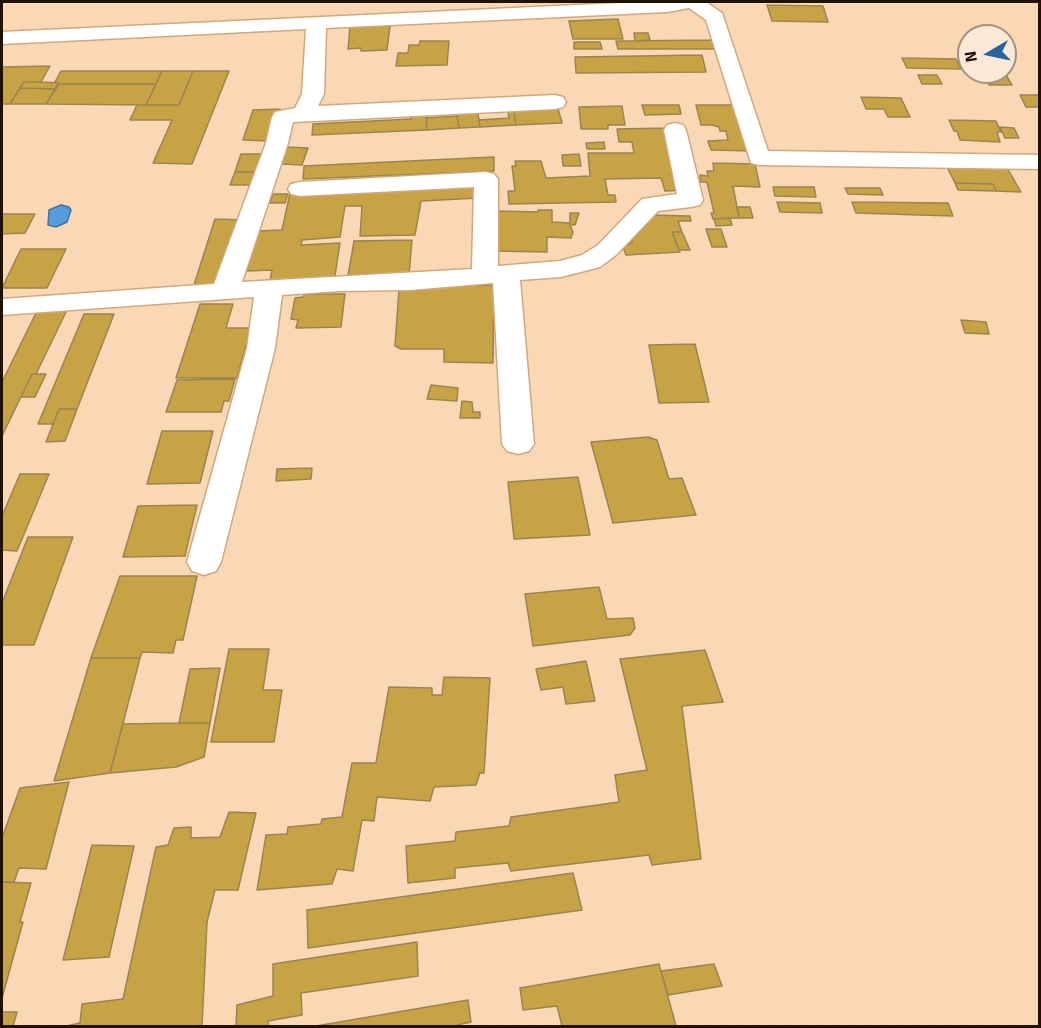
<!DOCTYPE html>
<html>
<head>
<meta charset="utf-8">
<style>
  body { margin:0 }
  #map { position:relative; width:1041px; height:1028px; overflow:hidden; background:#fbd8b5; font-family:Signika,sans-serif }
  canvas { display:block }
  .frame { position:absolute; inset:0; border:3px solid #201102; pointer-events:none }
  .north { position:absolute; left:957px; top:24px; width:60px; height:60px; box-sizing:border-box; background:#fbe9d8; border:2px solid #a39382; border-radius:50%; rotate:261deg; font-size:16px; font-weight:700; line-height:24px; text-align:center; color:#201102 }
  .north::after { content:''; display:block; margin:auto; width:21px; height:27px; background:#24659b; clip-path:polygon(50% 0,100% 100%,50% 72%,0 100%) }
</style>
</head>
<body>
<div id="map">
<canvas width="1041" height="1028"></canvas>
<div class="frame"></div>
<div class="north">N</div>
</div>
<script>
const g = document.querySelector('canvas').getContext('2d');
g.lineJoin = 'round';
function fill(path, color) { g.fillStyle = color; g.fill(path, 'evenodd'); }
const shape = rows => new Path2D(rows.map(r => 'M' + r).join(''));
function stroke(path, color, width, dash) { g.strokeStyle = color; g.lineWidth = width; g.lineCap = dash ? 'butt' : 'round'; g.setLineDash(dash || []); g.stroke(path); }
const water = shape([
  [61,205,69,207,71,210,67,222,56,227,48,225,49,210,61,205]
]);
fill(water, '#559cdc');
stroke(water, '#45729b', 1.5);
const building = shape([
  [767,5,823,6,828,22,772,21,767,5],
  [618,19,623,39,573,39,569,21,618,19],
  [390,26,387,50,361,51,361,48,348,49,350,27,390,26],
  [634,33,648,33,650,40,635,41,634,33],
  [717,40,720,49,618,49,616,41,717,40],
  [420,41,449,41,447,65,396,66,398,53,408,53,409,45,419,45,420,41],
  [574,42,600,42,602,49,574,49,574,42],
  [702,55,706,72,576,73,575,57,702,55],
  [902,58,956,59,961,69,907,68,902,58],
  [50,66,41,82,24,82,10,104,2,104,2,67,50,66],
  [61,71,162,71,156,84,58,84,55,82,61,71],
  [162,71,193,71,179,105,146,105,162,71],
  [193,71,229,71,192,164,153,163,172,120,130,120,137,105,179,105,193,71],
  [983,74,1006,75,1012,85,989,85,983,74],
  [918,75,937,75,942,84,922,84,918,75],
  [24,82,41,82,59,83,56,89,20,88,24,82],
  [58,84,156,84,146,105,46,104,58,84],
  [20,88,56,89,46,104,10,104,20,88],
  [1020,95,1040,95,1040,107,1026,107,1020,95],
  [861,97,901,98,910,117,888,117,884,109,866,109,861,97],
  [557,105,562,123,516,125,513,107,557,105],
  [642,105,679,105,681,114,645,115,642,105],
  [696,105,742,105,753,151,711,150,708,141,728,140,726,131,720,131,719,127,712,125,701,125,696,105],
  [622,106,625,125,608,125,608,129,581,129,579,107,622,106],
  [507,107,513,107,516,125,480,127,479,120,509,118,507,107],
  [280,109,269,141,243,140,253,110,280,109],
  [411,110,426,110,427,130,312,135,313,124,411,119,411,110],
  [478,113,480,127,459,128,457,114,478,113],
  [457,116,459,128,427,130,426,118,457,116],
  [949,120,996,121,1001,132,997,132,1000,142,960,140,957,131,954,131,949,120],
  [1000,127,1014,128,1019,138,1005,138,1000,127],
  [668,128,685,190,665,191,661,178,605,179,608,195,615,195,616,202,509,204,508,191,515,191,512,166,516,166,515,161,541,161,546,178,590,176,588,153,634,153,632,142,619,142,617,129,668,128],
  [604,142,605,149,587,149,586,143,604,142],
  [287,147,308,148,302,165,282,164,287,147],
  [241,154,264,154,258,172,235,172,241,154],
  [579,154,581,166,563,166,562,155,579,154],
  [494,157,494,171,303,179,304,166,494,157],
  [713,163,755,164,760,187,733,186,739,218,713,219,711,213,714,213,707,182,700,182,700,175,708,176,707,171,714,171,713,163],
  [946,165,1006,166,1021,192,996,191,993,184,955,183,946,165],
  [235,172,258,172,253,185,230,185,235,172],
  [955,183,993,184,996,191,958,190,955,183],
  [477,186,478,198,421,201,415,235,360,236,362,206,345,206,340,237,302,240,301,245,340,243,335,276,329,279,270,281,272,270,247,271,258,231,282,230,290,193,477,186],
  [773,187,814,187,816,197,775,196,773,187],
  [845,188,880,188,883,195,848,194,845,188],
  [273,194,288,194,285,203,270,203,273,194],
  [777,202,820,203,822,213,780,212,777,202],
  [852,202,948,203,953,216,856,213,852,202],
  [737,207,750,207,753,218,739,218,737,207],
  [538,210,552,210,552,222,570,223,570,213,579,213,575,225,570,225,573,232,571,238,547,237,547,252,494,251,496,211,538,212,538,210],
  [2,214,35,214,25,233,2,234,2,214],
  [649,215,690,216,691,221,678,221,682,232,672,232,680,252,626,255,622,245,632,243,631,234,649,215],
  [730,218,732,225,716,226,714,219,730,218],
  [215,219,243,220,218,285,194,285,215,219],
  [706,229,721,229,727,247,712,247,706,229],
  [672,232,682,232,690,250,679,250,672,232],
  [412,240,409,275,348,276,354,241,412,240],
  [21,249,66,249,47,288,2,288,21,249],
  [494,285,493,363,444,362,444,349,401,349,395,346,399,289,407,287,494,285],
  [305,294,345,294,341,327,296,328,298,320,291,319,295,298,303,297,305,294],
  [200,304,233,304,226,328,251,328,237,378,176,378,200,304],
  [38,309,67,310,36,374,32,374,2,436,2,382,38,309],
  [84,314,114,314,77,409,59,409,53,424,38,424,84,314],
  [961,320,986,322,989,334,965,333,961,320],
  [695,344,709,402,659,403,649,345,695,344],
  [32,374,46,374,35,397,21,397,32,374],
  [235,379,229,401,224,401,221,412,166,412,177,380,235,379],
  [431,385,458,388,457,401,427,399,431,385],
  [462,401,472,402,473,412,480,412,480,418,460,418,462,401],
  [59,409,77,409,65,441,46,442,59,409],
  [162,431,213,431,200,483,147,484,162,431],
  [648,437,657,440,669,479,682,478,696,515,613,523,591,442,648,437],
  [312,468,311,479,276,481,277,469,312,468],
  [20,474,49,474,17,551,2,550,2,516,20,474],
  [578,477,590,535,514,539,508,482,578,477],
  [197,505,185,556,123,557,138,506,197,505],
  [28,537,73,537,34,645,2,645,2,603,28,537],
  [120,576,197,576,183,640,176,640,173,653,142,652,140,658,91,658,120,576],
  [599,587,607,619,633,618,635,628,630,635,533,646,525,594,599,587],
  [229,649,269,649,263,690,282,690,274,742,211,742,229,649],
  [705,650,723,702,682,706,701,859,652,865,649,855,511,871,508,863,455,868,455,878,408,883,406,846,455,841,456,832,509,826,511,817,619,802,615,775,647,770,620,659,705,650],
  [91,658,140,658,110,773,54,781,91,658],
  [586,661,595,701,566,704,563,687,541,690,536,669,586,661],
  [220,668,210,723,179,723,190,669,220,668],
  [444,677,490,678,484,773,480,773,476,785,434,787,430,801,377,797,374,821,362,820,353,871,337,869,332,884,257,890,266,835,287,834,288,827,321,824,322,819,342,817,352,763,376,763,389,687,432,688,432,695,442,695,444,677],
  [179,723,210,723,204,757,176,767,110,773,123,724,179,723],
  [69,782,46,869,19,868,14,882,2,882,2,838,20,788,69,782],
  [229,812,256,813,238,890,215,890,207,922,202,1026,66,1026,80,1023,82,1004,123,999,156,847,168,845,174,828,191,827,191,838,220,837,229,812],
  [92,845,134,846,109,957,63,960,92,845],
  [573,873,582,910,308,948,307,910,573,873],
  [2,882,31,883,20,922,23,922,2,998,2,882],
  [417,942,418,976,301,993,302,1015,268,1021,269,1026,236,1026,237,1005,273,996,273,964,417,942],
  [659,964,676,1026,562,1026,557,1006,523,1010,520,988,659,964],
  [714,964,722,986,668,995,661,971,714,964],
  [468,1000,471,1022,453,1026,316,1026,468,1000],
  [2,1012,17,1012,13,1026,2,1026,2,1012]
]);
fill(building, '#c8a346');
stroke(building, '#9a844f', 1.5);
const minor = shape([
  [641,2,706,2,722,13,768,151,1040,155,1040,169,759,165,751,163,706,20,689,8,667,12,326,28,324,94,318,106,555,95,563,97,566,102,563,107,555,109,293,122,288,143,242,282,472,269,474,187,300,196,291,194,288,189,291,184,300,182,486,172,494,174,498,179,498,266,560,261,582,255,598,245,642,199,677,194,664,130,667,125,675,123,683,125,686,130,703,200,700,205,691,207,658,211,616,255,600,267,561,277,520,280,534,444,529,451,518,454,507,451,502,444,493,283,410,290,340,291,282,295,275,348,221,562,216,571,204,575,192,571,187,562,247,348,254,297,2,315,2,299,214,284,266,143,272,117,275,112,295,108,302,94,306,29,2,44,2,32,641,2]
]);
stroke(minor, '#d1a87c', 3);
fill(minor, '#fff');
</script>
</body>
</html>
